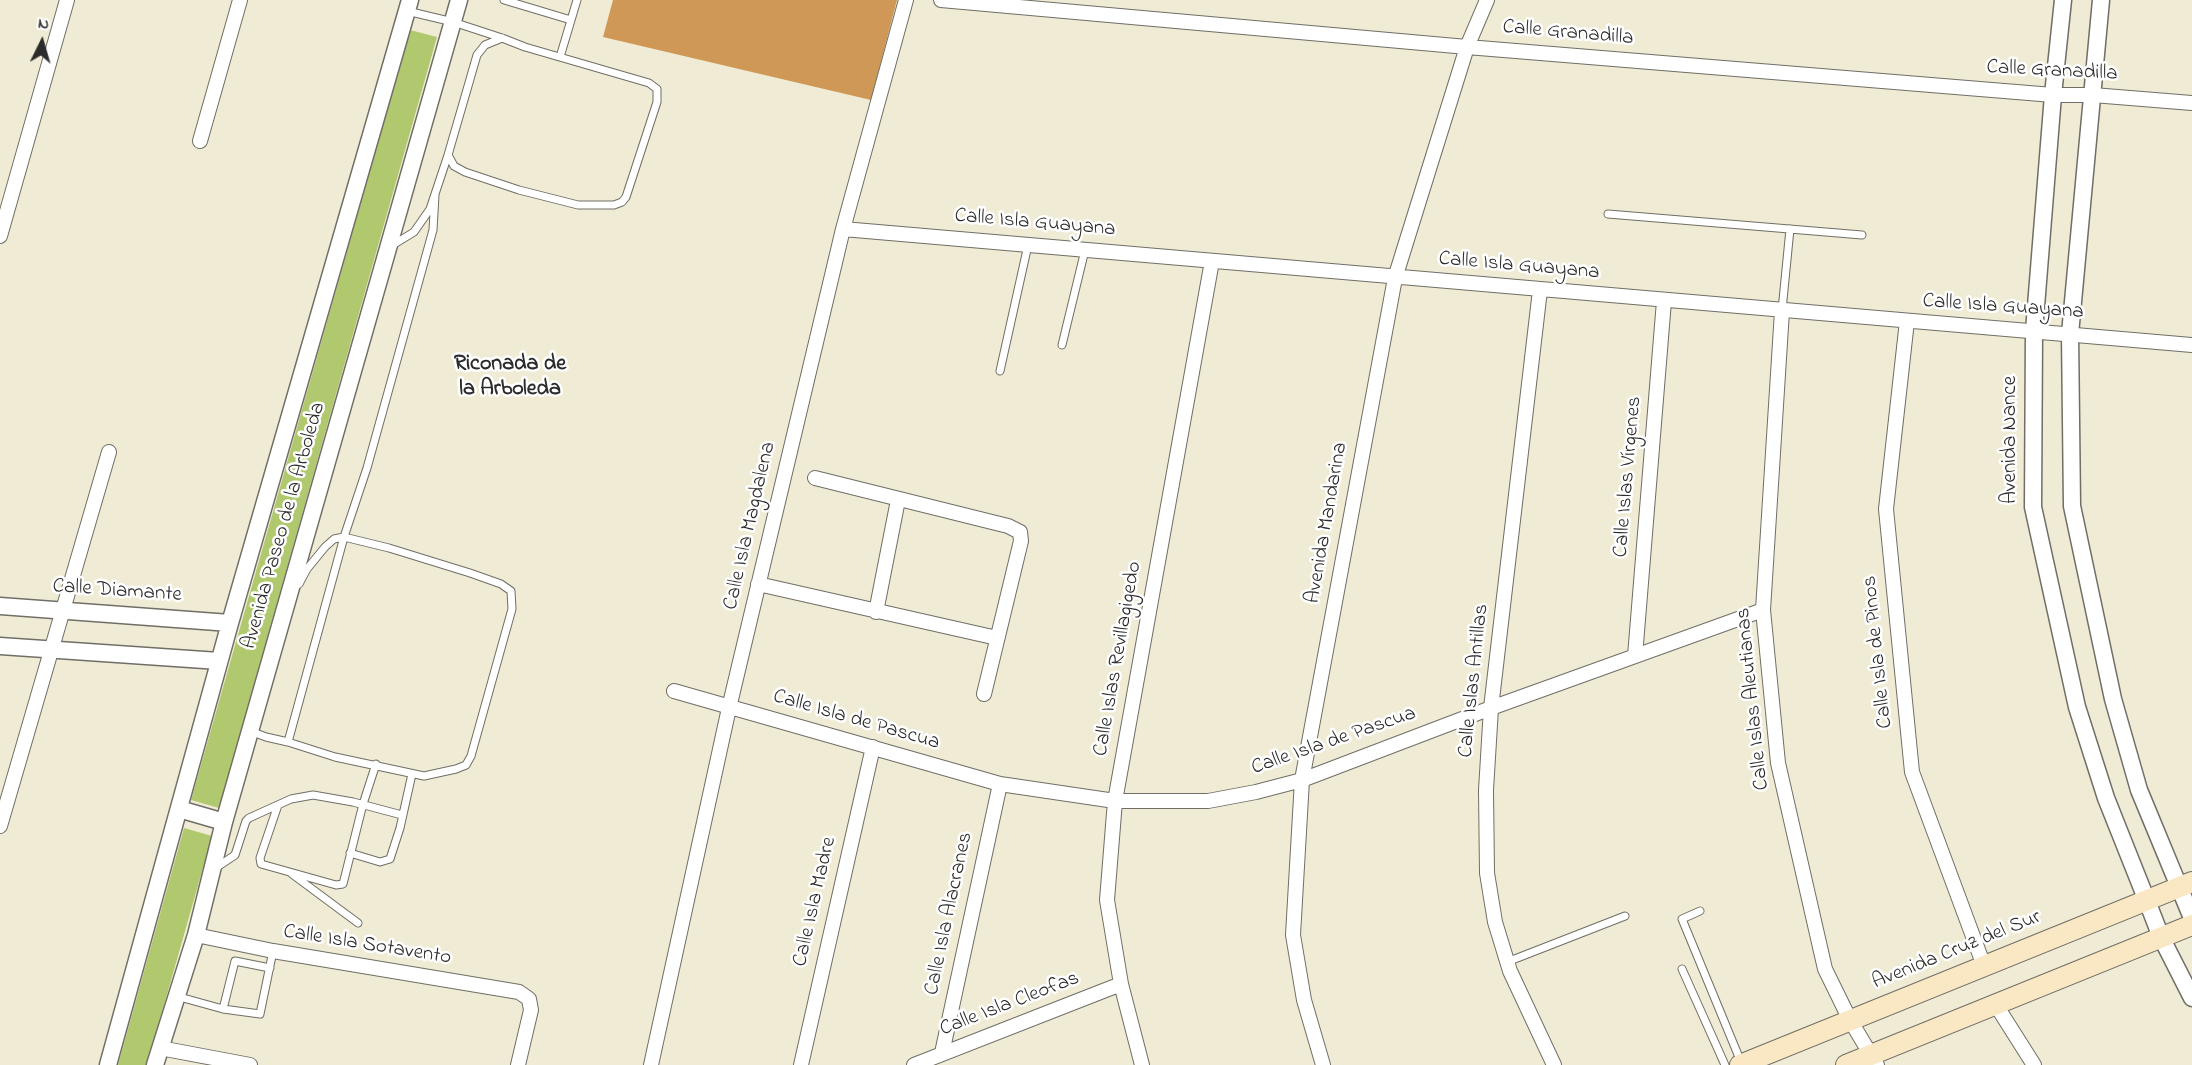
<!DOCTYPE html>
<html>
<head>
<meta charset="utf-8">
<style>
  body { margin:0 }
  #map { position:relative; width:2192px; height:1065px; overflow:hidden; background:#efebd4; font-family:"Indie Flower",sans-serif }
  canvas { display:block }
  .north { position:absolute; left:12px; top:12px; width:60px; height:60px; -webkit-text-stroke:4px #fff; paint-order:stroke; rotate:5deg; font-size:16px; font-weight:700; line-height:24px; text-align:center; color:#2b2b2b }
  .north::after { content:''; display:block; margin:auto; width:21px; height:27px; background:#2b2b2b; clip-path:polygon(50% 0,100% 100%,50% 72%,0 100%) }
</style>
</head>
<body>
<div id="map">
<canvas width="2192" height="1065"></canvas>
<div class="north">N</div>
</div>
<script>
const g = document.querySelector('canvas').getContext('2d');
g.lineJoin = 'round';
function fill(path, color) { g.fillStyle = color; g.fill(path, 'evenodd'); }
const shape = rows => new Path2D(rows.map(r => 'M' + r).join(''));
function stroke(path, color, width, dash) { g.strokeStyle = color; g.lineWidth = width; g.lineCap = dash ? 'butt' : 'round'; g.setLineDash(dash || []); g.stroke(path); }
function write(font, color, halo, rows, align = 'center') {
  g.font = font + ' "Indie Flower",sans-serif'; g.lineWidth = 5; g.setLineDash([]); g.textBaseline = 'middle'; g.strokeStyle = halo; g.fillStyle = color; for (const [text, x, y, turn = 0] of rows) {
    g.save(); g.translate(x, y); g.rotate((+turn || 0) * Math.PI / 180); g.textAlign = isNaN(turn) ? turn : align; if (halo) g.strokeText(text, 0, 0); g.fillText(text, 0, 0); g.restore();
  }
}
fill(shape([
  [410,30,437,37,219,808,191,800],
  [184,828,212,836,147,1065,118,1065]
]), '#b1c96e');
fill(shape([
  [613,0,897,0,871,100,603,37]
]), '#d09856');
const service = shape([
  [504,0,571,20],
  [407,11,453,22,502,38],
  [502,38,525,47,649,83,657,89,657,102,626,197,622,202,614,205,578,205,519,190,465,172,454,166,448,155,477,55,485,45,502,38],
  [560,57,577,0],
  [1608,214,1862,235],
  [391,246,414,232,430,209,448,155],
  [1782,310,1790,229],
  [1062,345,1085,250],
  [1000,371,1028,245],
  [299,584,307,569,325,547,334,539,344,537,389,548,470,573,501,584,511,591,512,609,471,756,466,765,456,769,424,776,335,757,288,742,344,537,367,468,433,230,435,195],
  [250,731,266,737,288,742],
  [278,805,260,858,261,864,336,885,343,884,363,804,376,764],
  [350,853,380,862,390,859,400,828,412,774],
  [214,869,235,855,246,821,249,818,291,799,313,795,353,802,402,815],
  [292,874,358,923],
  [1700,911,1682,919,1741,1062],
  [1507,962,1625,916],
  [1682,969,1725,1065],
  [176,996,223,1009,260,1014,273,951],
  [223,1009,235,961,270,968]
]);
const minor = shape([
  [941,0,1467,47,2053,95,2093,95,2192,103],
  [200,141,240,0],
  [843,229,2192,345],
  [0,236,67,0],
  [1540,290,1491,708,1486,790,1487,873,1495,922,1510,971,1554,1065],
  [1782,311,1763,610,1778,763,1825,969,1850,1020,1877,1065],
  [1907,321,1886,509,1912,772,1984,966],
  [815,478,1008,526,1020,532,1021,541,984,694],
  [758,584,997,638],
  [876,612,898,500],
  [1635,656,1664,301],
  [674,691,1000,784,1115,801,1208,801,1256,792,1302,780,1491,708,1763,610],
  [0,826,109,452],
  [196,935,273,951,519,992,529,999,531,1010,518,1065],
  [1996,1005,2034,1065],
  [160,1048,250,1065],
  [942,1053,1000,784],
  [651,1065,729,708,843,229,906,0],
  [801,1065,873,747],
  [914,1065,1121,984],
  [1142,1065,1121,984,1107,900,1115,801,1212,261],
  [1323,1065,1304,1000,1293,935,1302,780,1395,278,1467,47,1487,0]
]);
const tertiary = shape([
  [2063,0,2053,95,2034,331,2033,507,2077,707,2106,798,2147,901,2161,937,2192,998],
  [2101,0,2070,334,2072,506,2113,699,2139,790,2192,918],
  [0,606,230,623],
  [0,646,219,661],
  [179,809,224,822],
  [108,1065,230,623,410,0],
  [155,1065,196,935,224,822,459,0]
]);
const secondary = shape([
  [1740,1065,2192,882],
  [1846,1065,2192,925]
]);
stroke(service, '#706e66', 9);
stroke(minor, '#706e66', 16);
stroke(tertiary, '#706e66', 19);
stroke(secondary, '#706e66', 22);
stroke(service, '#fff', 7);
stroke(minor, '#fff', 14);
stroke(tertiary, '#fff', 16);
stroke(secondary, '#fae7c3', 20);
write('21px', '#2b2b2b', '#fff', [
  ["Calle Granadilla",1568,34,5],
  ["Calle Granadilla",2052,72,3],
  ["Calle Isla Guayana",1035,224,5],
  ["Calle Isla Guayana",1519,267,5],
  ["Calle Isla Guayana",2003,308,4],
  ["Avenida Nance",2012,440,-90],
  ["Calle Islas Vírgenes",1629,477,-85],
  ["Avenida Mandarina",1328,523,-80],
  ["Avenida Paseo de la Arboleda",285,526,-74],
  ["Calle Isla Magdalena",751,526,-77],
  ["Calle Diamante",117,592,4],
  ["Calle Isla de Pinos",1879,652,-96],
  ["Calle Islas Revillagigedo",1119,659,-80],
  ["Calle Islas Antillas",1475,681,-84],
  ["Calle Islas Aleutianas",1754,699,-96],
  ["Calle Isla de Pascua",856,721,16],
  ["Calle Isla de Pascua",1334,742,-19],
  ["Calle Isla Madre",816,902,-77],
  ["Calle Isla Alacranes",950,914,-78],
  ["Calle Isla Sotavento",367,946,9],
  ["Avenida Cruz del Sur",1957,951,-22],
  ["Calle Isla Cleofas",1010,1005,-21]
]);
write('bold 22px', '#2b2b2b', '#fff', [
  ["Riconada de",510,365],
  ["la Arboleda",510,390]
]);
</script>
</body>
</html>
